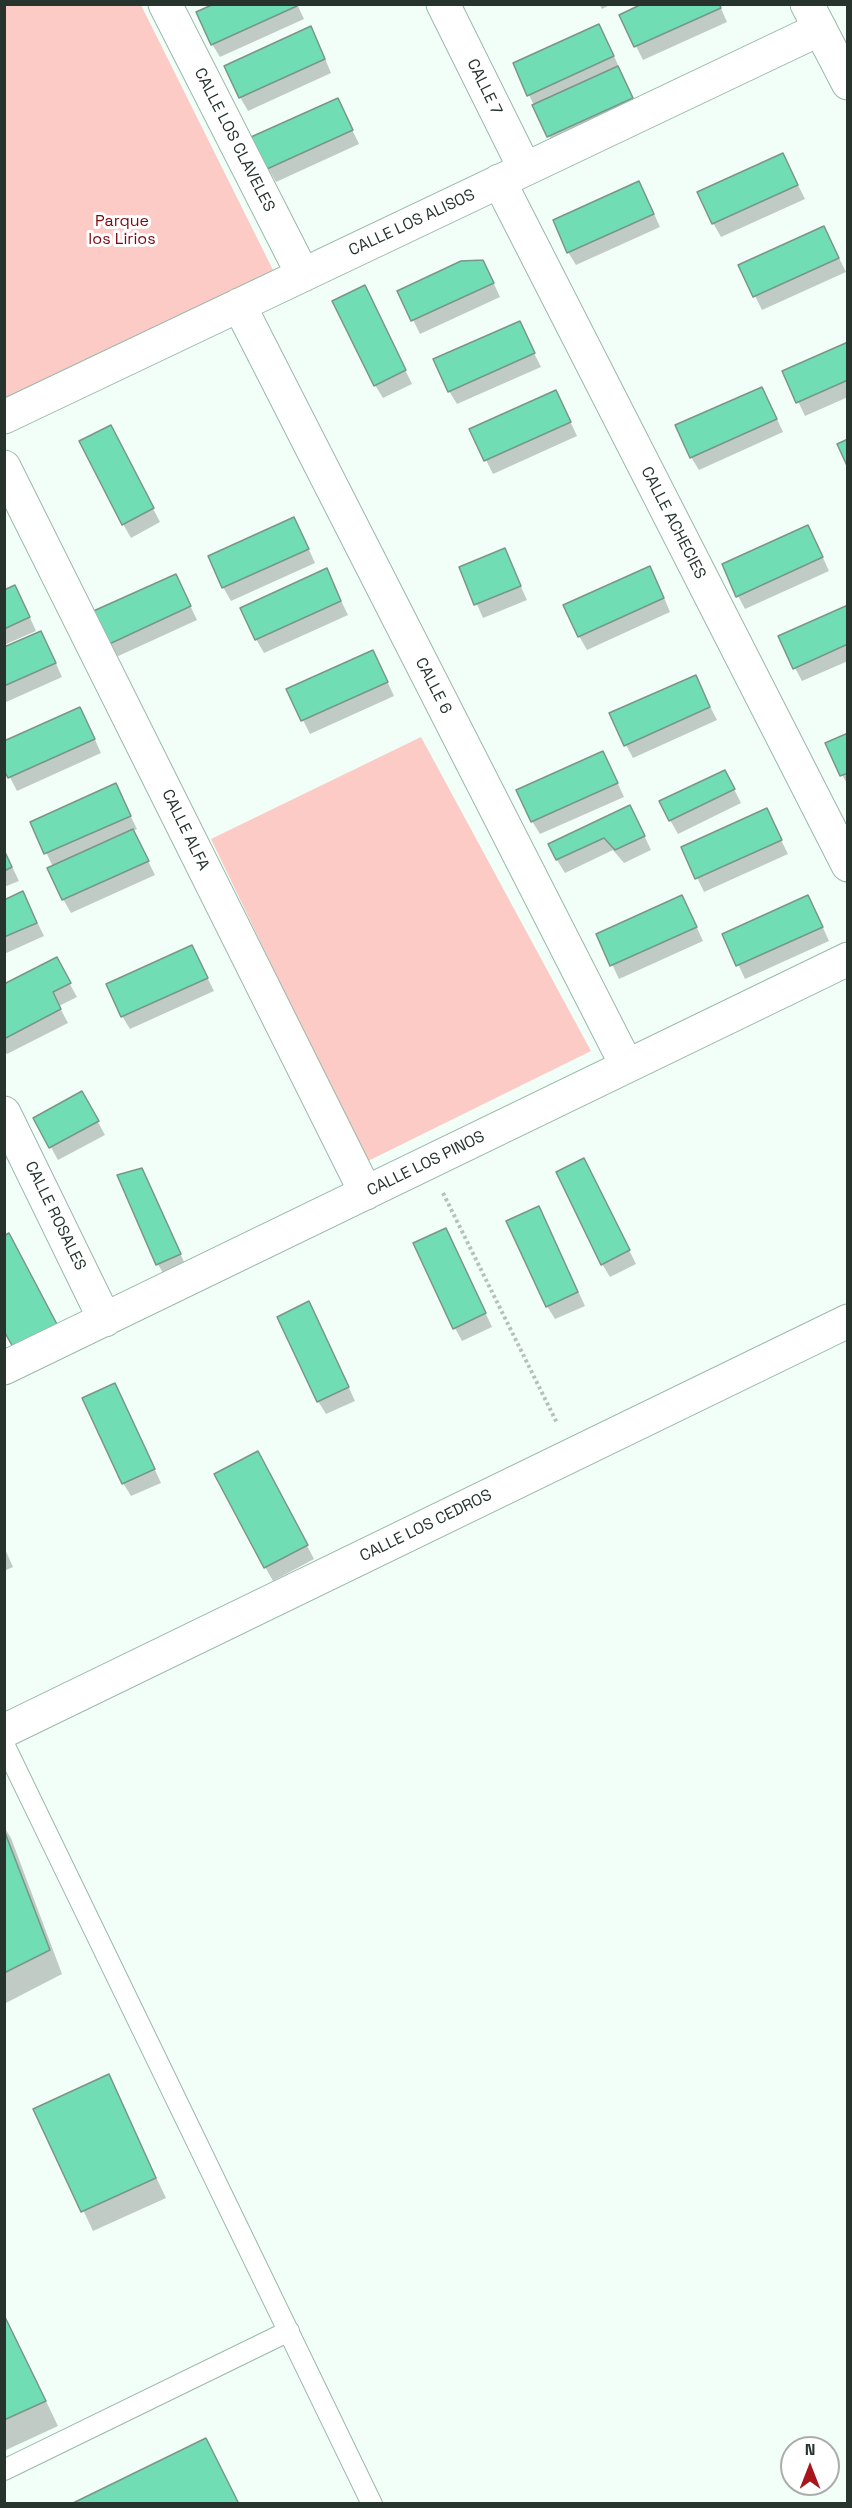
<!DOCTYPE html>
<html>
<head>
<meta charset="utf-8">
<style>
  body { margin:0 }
  #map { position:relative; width:852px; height:2508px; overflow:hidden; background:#f2fef8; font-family:"Space Grotesk",sans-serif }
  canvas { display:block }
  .frame { position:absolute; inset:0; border:6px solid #27342e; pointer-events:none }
  .north { position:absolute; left:780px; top:2436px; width:60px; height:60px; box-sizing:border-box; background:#fff; border:2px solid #a9aeab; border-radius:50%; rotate:0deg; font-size:16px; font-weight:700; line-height:24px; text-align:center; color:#27342e }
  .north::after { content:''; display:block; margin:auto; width:21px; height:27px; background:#a9151c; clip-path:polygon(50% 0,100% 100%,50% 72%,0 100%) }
</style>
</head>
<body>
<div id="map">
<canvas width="852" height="2508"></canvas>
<div class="frame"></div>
<div class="north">N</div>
</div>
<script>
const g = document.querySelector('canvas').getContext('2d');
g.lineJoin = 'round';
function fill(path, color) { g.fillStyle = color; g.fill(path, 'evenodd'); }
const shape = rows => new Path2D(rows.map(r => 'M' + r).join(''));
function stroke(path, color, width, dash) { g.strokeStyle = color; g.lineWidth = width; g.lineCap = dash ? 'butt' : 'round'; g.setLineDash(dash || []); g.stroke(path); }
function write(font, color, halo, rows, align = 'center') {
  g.font = font + ' "Space Grotesk",sans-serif'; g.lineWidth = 6; g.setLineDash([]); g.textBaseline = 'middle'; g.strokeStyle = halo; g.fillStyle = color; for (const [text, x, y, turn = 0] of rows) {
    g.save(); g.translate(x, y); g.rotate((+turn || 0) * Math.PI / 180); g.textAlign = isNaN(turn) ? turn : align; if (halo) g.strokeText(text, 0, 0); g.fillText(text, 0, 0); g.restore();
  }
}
fill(shape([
  [5,5,141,5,279,282,5,419],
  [421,737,591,1051,366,1162,211,839]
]), '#fdcbc5');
fill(shape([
  [297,4,304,19,220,57,212,44],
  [599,4,612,4,602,9],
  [719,4,727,22,643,60,621,16],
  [606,39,640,112,556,150,529,95],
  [318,42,331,73,248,111,240,97],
  [338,100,359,144,276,182,268,168],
  [783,155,805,199,721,237,713,223],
  [646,196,660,227,576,265,568,252],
  [824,228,846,272,762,310,740,266],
  [490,275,500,297,420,334,399,291],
  [372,300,412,384,383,398,375,385],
  [519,323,541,367,457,404,449,391],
  [848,343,848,397,805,416,784,372],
  [769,402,783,432,699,470,691,457],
  [563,406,577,436,493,474,471,430],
  [118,440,160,522,131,538,123,524],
  [301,532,315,563,231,601,223,587],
  [815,540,829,571,745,609,738,596],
  [504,550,527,600,483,618,461,568],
  [326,570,348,615,264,653,256,639],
  [176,576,197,620,114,658,106,645],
  [657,581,670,612,587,650,579,636],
  [4,591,22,600,36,631,4,645],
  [848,607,848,661,802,681,795,668],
  [48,646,62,677,4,703,4,649],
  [380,666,394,696,310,734,288,690],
  [695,677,717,720,633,758,626,745],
  [87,722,101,753,17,791,4,766],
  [848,735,848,785,842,775],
  [610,766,624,797,540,834,532,821],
  [115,785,137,829,133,831,155,875,71,913,63,899,53,867,32,822],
  [732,785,741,803,678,834,670,820],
  [766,810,788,854,704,892,683,848],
  [637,820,651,850,624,863,613,850,565,873,557,860],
  [4,850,19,881,4,887],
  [23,893,44,936,4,954,4,901],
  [689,910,703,941,619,979,598,934],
  [815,910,829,941,745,979,724,934],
  [192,947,214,991,130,1029,122,1016],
  [56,959,77,997,59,1006,68,1023,7,1054,4,1050,4,986],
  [82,1093,105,1135,58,1160,35,1118],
  [584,1159,636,1264,610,1277,602,1264],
  [141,1170,187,1268,165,1277,158,1264],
  [546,1222,585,1306,555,1319,547,1306],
  [453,1243,492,1327,462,1341,455,1328],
  [316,1316,355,1401,326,1414,318,1401],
  [122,1398,161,1483,131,1496,123,1483],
  [265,1466,314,1559,273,1581,265,1567],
  [4,1547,13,1567,4,1571],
  [4,1827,11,1838,62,1974,4,2004],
  [108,2076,166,2198,93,2231,35,2109],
  [4,2314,58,2426,4,2451],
  [206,2440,239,2504,75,2504]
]), '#0003');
const building = shape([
  [214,4,297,4,297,6,211,45,196,12,214,4],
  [642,4,719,4,721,8,634,47,619,15,642,4],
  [599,24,614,56,527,96,513,63,599,24],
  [311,26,325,59,239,98,224,66,311,26],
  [618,66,633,98,547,137,532,105,618,66],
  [338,98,353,130,267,169,251,137,338,98],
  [783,153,798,185,712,224,697,192,783,153],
  [639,181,654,214,567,253,553,220,639,181],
  [824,226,839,258,753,297,738,265,824,226],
  [483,260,494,283,411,321,397,291,461,261,483,260],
  [365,285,406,370,374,386,332,301,365,285],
  [520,321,535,353,448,392,433,359,520,321],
  [848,342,848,380,796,403,782,371,848,342],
  [762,387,777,419,690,458,675,425,762,387],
  [556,390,571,422,484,461,469,429,556,390],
  [111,425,154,508,122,525,79,441,111,425],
  [848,439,848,468,837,444,848,439],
  [294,517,309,549,222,588,208,556,294,517],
  [808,525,823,557,736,597,722,564,808,525],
  [505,548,521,586,474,605,459,567,505,548],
  [650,566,664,598,578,637,563,605,650,566],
  [327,568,341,601,255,640,240,608,327,568],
  [176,574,191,606,105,646,89,613,176,574],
  [15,585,30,617,4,629,4,590,15,585],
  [848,605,848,644,793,669,778,636,848,605],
  [41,631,56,663,4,686,4,647,41,631],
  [373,650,388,682,301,721,286,689,373,650],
  [696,675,710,707,624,746,609,713,696,675],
  [80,707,95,739,8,778,4,770,4,741,80,707],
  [848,733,848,773,840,776,825,743,848,733],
  [603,751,618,783,531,822,516,790,603,751],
  [725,770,735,789,669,821,659,801,725,770],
  [116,783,131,816,44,854,30,822,116,783],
  [630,805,645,836,615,850,604,838,556,860,548,844,630,805],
  [767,808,782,840,695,879,681,847,767,808],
  [133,829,149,861,62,900,47,868,133,829],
  [4,850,12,867,4,871,4,850],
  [23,891,37,923,4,937,4,900,23,891],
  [682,895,697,927,610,966,596,934,682,895],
  [808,895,823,927,736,966,722,934,808,895],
  [192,945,208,978,121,1017,106,984,192,945],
  [57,957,71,983,53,992,61,1009,4,1039,4,984,57,957],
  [82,1091,99,1121,49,1148,33,1118,82,1091],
  [584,1158,630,1250,601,1265,556,1172,584,1158],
  [142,1168,181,1254,156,1265,117,1175,142,1168],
  [539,1206,578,1292,546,1307,506,1221,539,1206],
  [446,1228,486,1313,453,1329,413,1243,446,1228],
  [9,1233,59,1328,15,1351,4,1331,4,1236,9,1233],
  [309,1301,349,1387,317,1402,277,1317,309,1301],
  [115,1383,155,1469,122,1484,82,1398,115,1383],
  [258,1451,308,1545,264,1568,214,1474,258,1451],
  [4,1830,50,1950,4,1973,4,1830],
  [109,2074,156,2178,81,2212,33,2109,109,2074],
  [4,2315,46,2401,4,2420,4,2315],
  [206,2438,239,2504,71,2504,206,2438]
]);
fill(building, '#70ddb4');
stroke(building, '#799689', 1.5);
const service = shape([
  [4,1744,372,2504],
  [4,2470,289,2331]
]);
const minor = shape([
  [165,4,303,275],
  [443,4,525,169],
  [499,181,848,865],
  [239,305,627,1066],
  [4,417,820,29],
  [4,467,366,1193],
  [4,1113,105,1320],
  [4,1368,848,959],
  [4,1731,848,1321]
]);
const primary = shape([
  [807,4,848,83]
]);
stroke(service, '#9ab9ab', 22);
stroke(minor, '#9ab9ab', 35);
stroke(primary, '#9ab9ab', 35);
stroke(shape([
  [443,1193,557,1423]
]), '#b4c1bb', 4, [3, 3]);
stroke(service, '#fff', 20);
stroke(minor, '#fff', 33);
stroke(primary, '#fff', 33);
write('16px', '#27342e', '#fff', [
  ["CALLE 7",484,87,64],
  ["CALLE LOS CLAVELES",234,140,63],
  ["CALLE LOS ALISOS",412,223,-25],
  ["CALLE ACHECIES",673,523,63],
  ["CALLE 6",433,686,63],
  ["CALLE ALFA",185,830,64],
  ["CALLE LOS PINOS",426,1164,-26],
  ["CALLE ROSALES",55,1216,64],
  ["CALLE LOS CEDROS",426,1526,-26]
]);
write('16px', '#7d060f', '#fff', [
  ["Parque",122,222],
  ["los Lirios",122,240]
]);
</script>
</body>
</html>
